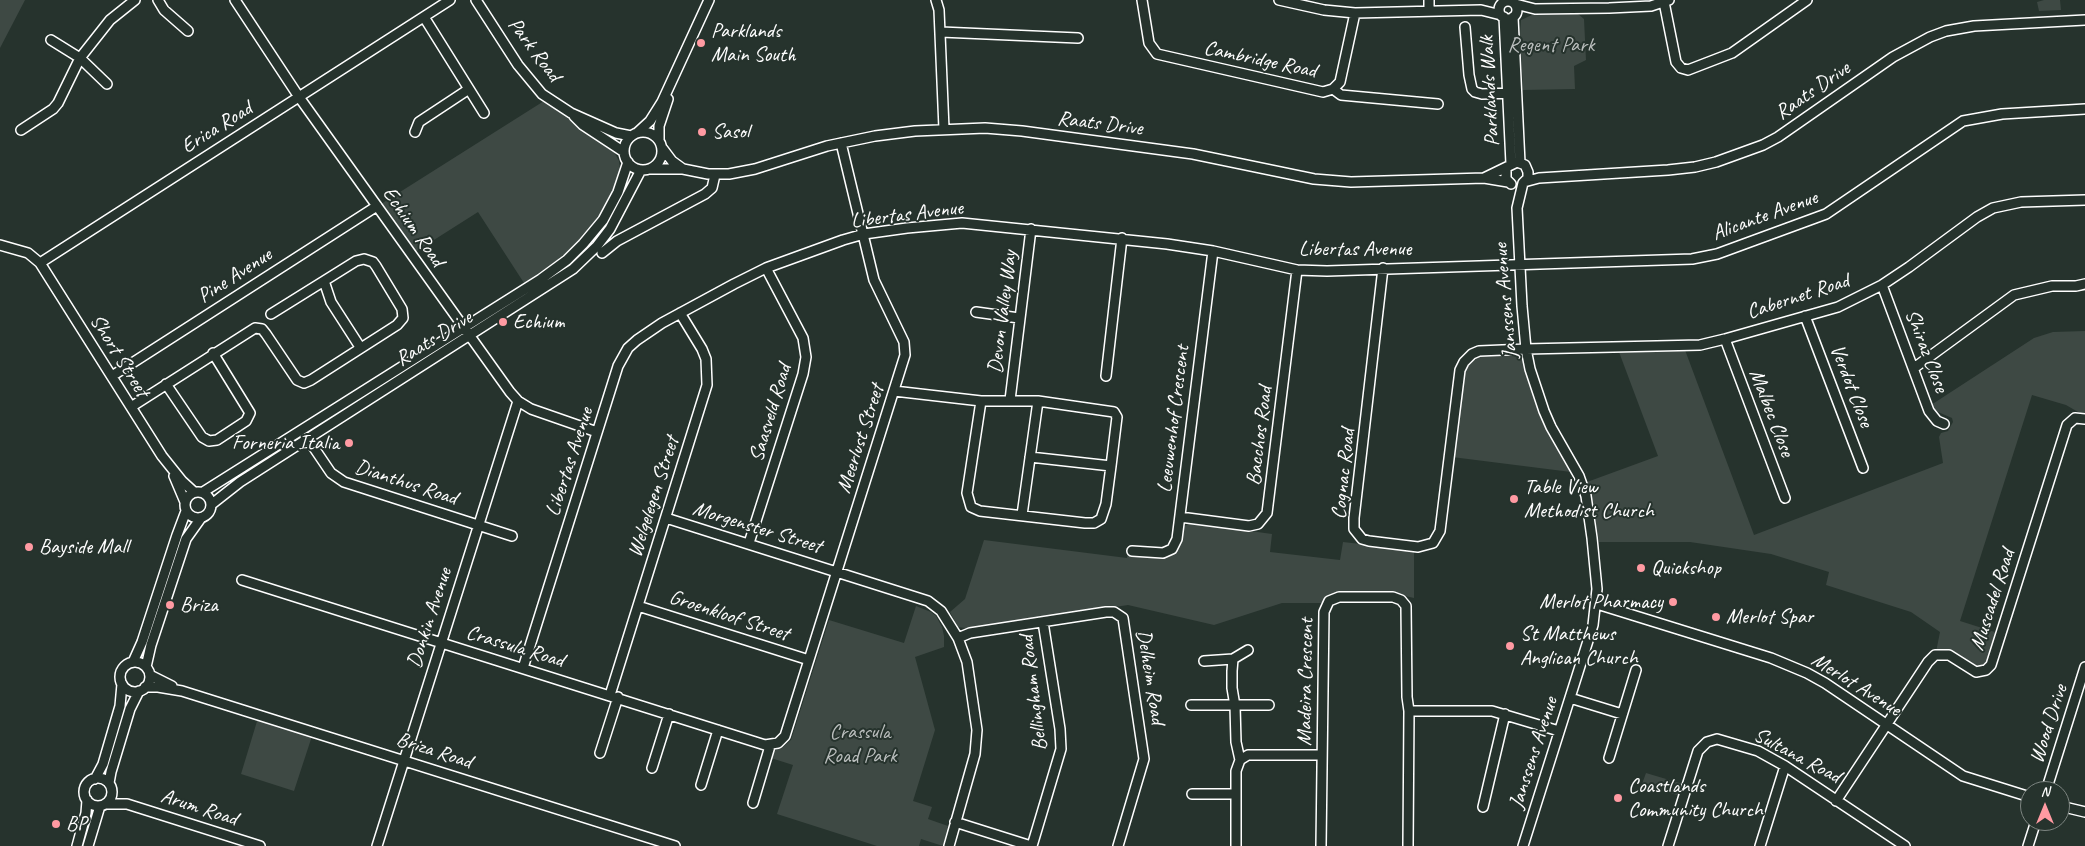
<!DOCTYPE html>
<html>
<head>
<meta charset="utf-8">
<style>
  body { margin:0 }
  #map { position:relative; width:2085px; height:846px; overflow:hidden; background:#26332d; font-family:Caveat,sans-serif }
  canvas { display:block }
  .north { position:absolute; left:2020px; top:781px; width:50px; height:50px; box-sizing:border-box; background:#26332d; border:1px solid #7d8581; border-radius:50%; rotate:0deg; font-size:14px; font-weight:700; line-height:20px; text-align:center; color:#fff }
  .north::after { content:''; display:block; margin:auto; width:18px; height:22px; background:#ff9aa2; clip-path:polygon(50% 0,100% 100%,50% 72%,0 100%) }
</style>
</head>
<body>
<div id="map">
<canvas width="2085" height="846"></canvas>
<div class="north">N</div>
</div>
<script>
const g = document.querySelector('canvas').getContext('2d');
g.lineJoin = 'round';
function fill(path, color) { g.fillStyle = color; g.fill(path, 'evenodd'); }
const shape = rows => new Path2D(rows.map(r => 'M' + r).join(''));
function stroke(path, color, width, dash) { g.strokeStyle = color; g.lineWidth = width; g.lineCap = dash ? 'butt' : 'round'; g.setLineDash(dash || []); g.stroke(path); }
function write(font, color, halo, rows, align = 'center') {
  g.font = font + ' Caveat,sans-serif'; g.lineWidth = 4; g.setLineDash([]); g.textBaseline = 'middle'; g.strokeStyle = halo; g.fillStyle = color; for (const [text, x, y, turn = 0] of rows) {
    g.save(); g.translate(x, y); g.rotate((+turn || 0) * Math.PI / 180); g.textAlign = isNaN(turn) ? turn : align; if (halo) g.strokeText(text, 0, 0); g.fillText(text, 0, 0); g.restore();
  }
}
fill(shape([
  [0,0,25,0,0,48],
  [2044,0,2060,0,2061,10,2039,11,2037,2],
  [1578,14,1584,19,1586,60,1574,66,1575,89,1523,90,1520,35,1521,20,1532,15],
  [544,101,605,142,612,148,619,161,620,169,617,183,600,216,590,229,562,257,524,283,478,212,415,252,381,204],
  [2085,331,2085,416,2066,405,2032,395,1960,621,1998,633,1987,664,1979,669,1936,652,1940,632,1911,612,1826,585,1829,572,1771,554,1690,542,1599,542,1591,496,1587,482,1658,456,1619,352,1685,350,1754,535,1943,463,1939,437,1941,433,1948,431,1953,422,1952,418,1938,412,1931,405,2034,338,2053,332],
  [1513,354,1522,359,1545,428,1571,472,1452,457,1463,371,1472,358,1480,355],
  [1192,523,1272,534,1270,552,1340,560,1343,542,1414,550,1414,598,1397,594,1334,594,1329,596,1323,603,1282,603,1214,625,1128,605,972,629,958,627,950,612,965,599,984,540,1127,558,1128,554,1160,557,1164,557,1184,526],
  [916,606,931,612,936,616,942,627,944,636,944,647,915,657,935,730,913,801,932,807,928,819,948,826,943,846,921,839,919,846,877,846,777,814,793,765,771,758,773,751,782,748,791,740,829,620,904,643],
  [258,718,312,736,294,791,241,774],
  [1646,773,1683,784,1680,796,1642,784]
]), '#3e4944');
const minor = shape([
  [158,0,164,10,188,31],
  [235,0,299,97,510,392,518,401,531,409,597,432],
  [476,0,518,65,542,94,571,113,616,133,631,136],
  [936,0,939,10,944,129],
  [1142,0,1149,43,1157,54,1323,92,1333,89,1340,82,1355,13],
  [1279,0,1324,10,1355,13,1481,10,1501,15],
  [1429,0,1429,11],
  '1499 10a9 9 0 1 1 18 0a9 9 0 1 1-18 0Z',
  [1664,2,1676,62,1681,68,1688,70,1732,53,1807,0],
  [1515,4,1535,9,1609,8,1651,6,1669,0],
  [424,17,484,113],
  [1504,17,1511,164],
  [1513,17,1520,163],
  [1465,27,1469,75,1472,89,1475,92,1482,94,1512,93],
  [941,32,1078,38],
  [51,40,80,58,107,84],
  [1333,89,1341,95,1438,104],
  [574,116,583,125,624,152],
  [21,130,53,109,58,103,80,58,110,20,135,0],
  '624 151a19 19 0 1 1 38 0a19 19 0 1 1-38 0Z',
  [415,132,419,122,469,89],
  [638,132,650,121,662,102,709,0],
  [659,140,659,126,668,99],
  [663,149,672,161,683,169],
  [1506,168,1506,179,1511,184],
  [651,169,683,169,708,174,729,174,755,169,827,146,875,136,915,131,985,128,1022,131,1193,154,1314,179,1351,182,1484,178,1508,182],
  [1484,178,1517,162,1525,165,1528,172,1528,178,1523,183],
  [1524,182,1539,178,1668,170,1695,167,1716,162,1763,145,1778,137,1893,57,1930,37,1946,31,1974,26,2085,20],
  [0,245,28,253,40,263,162,456,182,481,194,492],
  [602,253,617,241,705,194,712,188,715,175],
  [40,263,450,0],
  [1383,268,1354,518,1354,529,1362,539,1369,541,1418,547,1433,543,1440,531,1460,370,1464,362,1472,354,1479,351,1526,349,1700,345,1725,339,1838,307,1882,285,1909,267,1977,217,1993,208,2021,202,2085,200],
  [1882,285,1929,411,1937,421,1944,424],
  [976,312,1019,318],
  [271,314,324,281],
  [1805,316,1863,468],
  [1725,339,1785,498],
  [1914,368,2014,295,2052,286,2076,286,2085,284],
  [112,376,377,206],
  [1106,376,1122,238],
  [166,384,202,437,209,441,217,440,246,421,250,413,213,353],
  [894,391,981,401,1038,401,1114,412,1117,417,1111,466,1106,504,1101,519,1094,523,1085,523,980,511,971,507,967,493,981,401],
  [1010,400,1031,229],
  [131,407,255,328,262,329,266,334,297,380,304,383,311,380,397,325,403,318,402,309,376,266,373,262,364,259,356,261,324,281,331,302,360,347],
  [308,439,331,473,344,482,512,536],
  [1030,457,1111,466],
  [174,476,185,502],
  '185 505a13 13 0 1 1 26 0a13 13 0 1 1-26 0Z',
  [203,492,541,279,567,260,583,244,603,220,618,192,628,162],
  [212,504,240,482,573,269,597,246,610,229,641,170],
  [1022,515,1038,401],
  [1180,517,1249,526,1258,524,1267,513,1297,270],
  [666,518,928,601,941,611,958,638,967,662,977,730,975,754,949,846],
  [749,543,803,374,806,357,803,338,766,268],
  [1132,551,1163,553,1172,549,1177,539,1213,251],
  [242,580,765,745,778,743,785,736,905,355,904,342,874,280,841,143],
  [1597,604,1771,658,1807,673,1825,683,1963,776,2030,797],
  [638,606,809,660],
  [958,638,970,633,1106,612,1114,612,1123,618,1144,759,1118,846],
  [1204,661,1233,659],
  [133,662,142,642,177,535,186,511],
  '120 677a15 15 0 1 1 30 0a15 15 0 1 1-30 0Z',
  [146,667,151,645,186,539,201,518],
  [523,668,618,366,628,348,637,340,662,323,734,284,766,268,843,240,864,234,907,228,962,223,1167,244,1213,251,1297,270,1327,271,1692,259,1717,254,1826,214,1963,121,2002,114,2085,109],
  [150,675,172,686],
  [145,687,158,687,182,691,675,846],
  [610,695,707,385,706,359,702,349,680,313],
  [1570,698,1622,714],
  [1191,705,1269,705],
  [1409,711,1492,711,1559,731],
  [600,753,618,697],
  [1609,758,1636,670],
  [1240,760,1236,742,1235,706,1232,688,1232,671,1233,659,1248,650],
  [652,768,669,714],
  '84 792a14 14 0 1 1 28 0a14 14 0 1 1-28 0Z',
  [95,779,103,764,120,706,122,684],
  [109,783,111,772,130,709,139,691],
  [701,785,718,730],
  [2046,791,2085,667],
  [1192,794,1236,794],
  [1836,801,1928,662,1935,655,1949,655,1976,672,1986,670,1991,665,2067,425,2075,418,2085,419],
  [753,803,770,746],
  [106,804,127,804,260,846],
  [2060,806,2085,812],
  [1483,807,1505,714],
  [955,822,1031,846],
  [77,846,86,813,87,800],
  [88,846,100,806],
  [377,846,518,401],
  [1032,846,1061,749,1060,729,1043,622],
  [1236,846,1236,771,1240,760,1248,755,1322,755],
  [1321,846,1324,612,1329,601,1339,597,1393,597,1401,600,1406,606,1407,697,1409,711,1408,846],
  [1523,846,1593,625,1597,589,1592,538,1586,496,1579,476,1551,427,1544,411,1530,369,1526,349,1522,306,1517,208,1523,183],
  [1668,846,1698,751,1707,742,1717,739,1758,751,1785,766,1905,846],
  [1760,846,1785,766],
  [2028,846,2036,821]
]);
stroke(minor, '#fff', 12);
stroke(minor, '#26332d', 9);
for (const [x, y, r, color] of [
  [701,43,5,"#ff9aa2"],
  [702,132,5,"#ff9aa2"],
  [503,322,5,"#ff9aa2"],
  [349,443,5,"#ff9aa2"],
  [1514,499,5,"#ff9aa2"],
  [29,547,5,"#ff9aa2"],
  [1641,568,5,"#ff9aa2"],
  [1673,602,5,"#ff9aa2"],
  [170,605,5,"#ff9aa2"],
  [1716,617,5,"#ff9aa2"],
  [1510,646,5,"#ff9aa2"],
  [1618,798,5,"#ff9aa2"],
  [56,824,5,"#ff9aa2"]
]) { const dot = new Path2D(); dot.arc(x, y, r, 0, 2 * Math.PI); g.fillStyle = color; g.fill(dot); stroke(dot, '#26332d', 2); }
write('21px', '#fff', '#26332d', [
  ["Parklands",711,31],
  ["Main South",711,55],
  ["Sasol",712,132],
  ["Echium",513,322],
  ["Forneria Italia",339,443,"right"],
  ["Table View",1524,487],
  ["Methodist Church",1524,511],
  ["Bayside Mall",39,547],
  ["Quickshop",1651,568],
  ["Merlot Pharmacy",1663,602,"right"],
  ["Briza",180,605],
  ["Merlot Spar",1726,617],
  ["St Matthews",1520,634],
  ["Anglican Church",1520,658],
  ["Coastlands",1628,786],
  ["Community Church",1628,810],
  ["BP",66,824]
], 'left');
write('21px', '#bbbfbe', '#26332d', [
  ["Regent Park",1551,45],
  ["Crassula",860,732],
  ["Road Park",860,756]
]);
write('21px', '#fff', '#26332d', [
  ["Park Road",534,50,53],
  ["Cambridge Road",1260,60,12],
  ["Parklands Walk",1490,91,-93],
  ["Raats Drive",1813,91,-35],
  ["Raats Drive",1100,124,7],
  ["Erica Road",217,128,-32],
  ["Libertas Avenue",907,215,-7],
  ["Alicante Avenue",1765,216,-20],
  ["Echium Road",413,227,55],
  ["Libertas Avenue",1355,249],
  ["Pine Avenue",235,276,-33],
  ["Cabernet Road",1798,297,-18],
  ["Janssens Avenue",1506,301,-95],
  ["Devon Valley Way",1003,312,-83],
  ["Raats Drive",434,339,-32],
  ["Shiraz Close",1926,351,69],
  ["Short Street",119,356,58],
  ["Verdot Close",1851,386,69],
  ["Saasveld Road",771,413,-73],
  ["Malbec Close",1771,413,69],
  ["Leeuwenhof Crescent",1174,419,-83],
  ["Bacchos Road",1260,436,-83],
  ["Meerlust Street",861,439,-72],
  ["Libertas Avenue",570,462,-72],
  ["Cognac Road",1344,474,-84],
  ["Dianthus Road",406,483,18],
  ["Welgelegen Street",654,497,-72],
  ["Morgenster Street",757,528,17],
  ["Muscadel Road",1993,600,-72],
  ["Groenkloof Street",729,616,18],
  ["Donkin Avenue",430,618,-72],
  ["Crassula Road",515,647,17],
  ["Delheim Road",1150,677,81],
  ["Madeira Crescent",1306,682,-89],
  ["Merlot Avenue",1856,685,32],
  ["Bellingham Road",1034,693,-97],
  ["Wood Drive",2049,724,-72],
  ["Briza Road",434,751,18],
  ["Janssens Avenue",1534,753,-72],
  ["Sultana Road",1797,756,28],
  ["Arum Road",199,808,18]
]);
</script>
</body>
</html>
